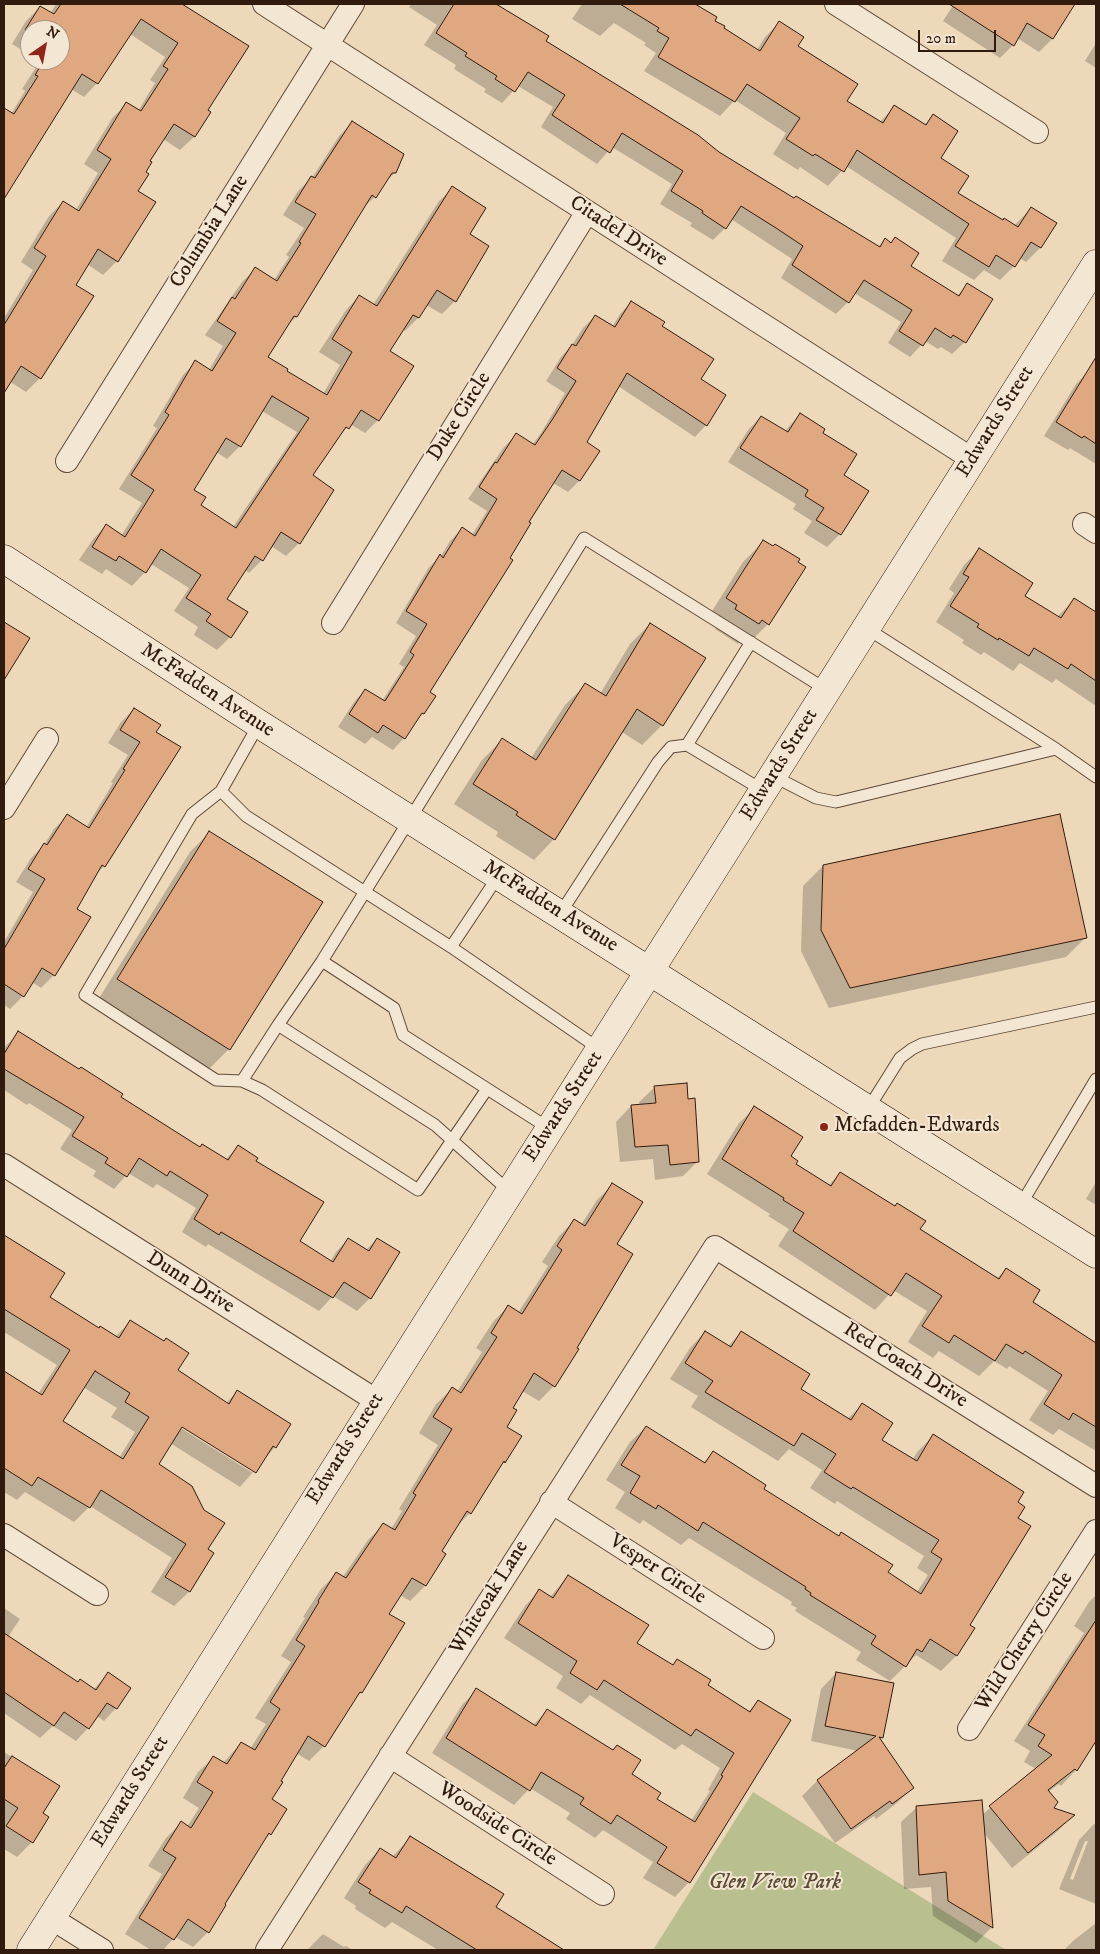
<!DOCTYPE html>
<html>
<head>
<meta charset="utf-8">
<style>
  body { margin:0 }
  #map { position:relative; width:1100px; height:1954px; overflow:hidden; background:#edd9ba; font-family:"IM FELL DW Pica",serif }
  canvas { display:block }
  .frame { position:absolute; inset:0; border:5px solid #311b0f; pointer-events:none }
  .north { position:absolute; left:20px; top:20px; width:50px; height:50px; box-sizing:border-box; background:#f3e6d2; border:1px solid #a59584; border-radius:50%; rotate:33deg; font-size:14px; font-weight:700; line-height:20px; text-align:center; color:#311b0f }
  .north::after { content:''; display:block; margin:auto; width:18px; height:22px; background:#8f2418; clip-path:polygon(50% 0,100% 100%,50% 72%,0 100%) }
  .scale { position:absolute; left:918px; top:30px; width:78px; height:22px; box-sizing:border-box; border:2px solid #311b0f; border-top:0; padding-left:6px; font-size:15px; line-height:18px; white-space:nowrap; color:#311b0f; -webkit-text-stroke:4px #f3e6d2; paint-order:stroke }
</style>
</head>
<body>
<div id="map">
<canvas width="1100" height="1954"></canvas>
<div class="frame"></div>
<div class="north">N</div>
<div class="scale">20 m</div>
</div>
<script>
const g = document.querySelector('canvas').getContext('2d');
g.lineJoin = 'round';
function fill(path, color) { g.fillStyle = color; g.fill(path, 'evenodd'); }
const shape = rows => new Path2D(rows.map(r => 'M' + r).join(''));
function stroke(path, color, width, dash) { g.strokeStyle = color; g.lineWidth = width; g.lineCap = dash ? 'butt' : 'round'; g.setLineDash(dash || []); g.stroke(path); }
function write(font, color, halo, rows, align = 'center') {
  g.font = font + ' "IM FELL DW Pica",serif'; g.lineWidth = 4; g.setLineDash([]); g.textBaseline = 'middle'; g.strokeStyle = halo; g.fillStyle = color; for (const [text, x, y, turn = 0] of rows) {
    g.save(); g.translate(x, y); g.rotate((+turn || 0) * Math.PI / 180); g.textAlign = isNaN(turn) ? turn : align; if (halo) g.strokeText(text, 0, 0); g.fillText(text, 0, 0); g.restore();
  }
}
fill(shape([
  [753,1792,1006,1950,653,1950]
]), '#b9bf8f');
fill(shape([
  [56,4,163,4,190,21,207,111,209,112,194,137,180,150,163,139,149,161,137,191,117,261,103,275,87,264,74,285,92,296,40,378,26,392,9,381,4,390,4,318,33,270,21,262,49,216,63,202,76,210,98,173,84,164,113,117,127,104,138,111,155,83,150,80,165,57,130,34,97,83,84,97,71,89,4,196,4,109,11,114,25,91,22,89,40,61,37,60,60,60,60,30,30,30,30,55,12,44,26,21,40,7,50,14],
  [411,4,494,4,547,37,544,42,794,200,878,247,885,240,890,243,895,239,910,266,957,296,967,285,965,342,952,354,941,347,938,349,925,341,910,357,888,343,901,322,854,293,848,302,836,314,781,278,792,259,731,219,725,228,713,240,690,226,692,223,660,204,672,184,612,147,597,164,541,127,553,107,518,86,502,103,484,92,486,89,454,69,456,65,424,45,437,25,409,7],
  [582,4,699,4,697,7,722,28,757,50,765,37,779,23,796,46,845,101,879,123,895,106,924,125,933,116,940,158,956,194,1002,222,1014,226,1031,208,1055,223,1040,248,1026,262,1020,258,1014,266,1000,280,984,270,974,280,942,261,956,238,846,166,828,186,800,167,798,170,773,154,786,133,735,100,720,116,644,71,656,53,644,45,646,43,614,23,600,36,572,19],
  [954,4,1059,4,1070,10,1052,39,1039,52,1017,38,1013,45,1000,58,943,21],
  [1096,43,1096,68,1085,61],
  [352,123,395,173,382,185,375,197,361,209,296,317,284,328,266,357,285,371,323,394,340,365,319,352,346,310,359,296,373,305,439,201,453,188,468,234,455,301,442,314,426,305,418,318,405,331,403,329,388,352,378,420,365,433,350,424,334,442,311,476,299,543,286,556,271,546,262,560,249,573,245,570,226,599,230,637,217,650,194,635,198,627,174,611,189,588,151,564,145,572,132,586,106,569,102,574,79,560,93,539,106,526,121,536,142,503,119,489,157,428,153,426,183,375,196,362,209,370,223,346,205,335,242,282,255,269,274,280,289,257,286,255,304,228,283,215,298,191,312,178,339,136],
  [262,411,297,432,233,527,199,505,192,490,216,452,227,459,240,446],
  [631,302,660,327,699,379,706,425,695,437,618,386,585,443,598,451,579,481,568,492,553,483,428,693,423,713,414,723,404,738,393,750,372,737,365,744,338,727,354,702,365,690,382,701,404,667,399,664,416,636,396,623,429,567,441,556,450,541,462,529,472,535,487,511,468,499,504,447,516,435,532,445,541,433,565,393,546,381,561,357,572,345,583,328,595,316,612,327,620,314],
  [1089,371,1096,375,1096,464,1070,448,1068,450,1044,436,1076,384],
  [800,414,821,433,842,476,840,534,827,547,804,533,812,521,793,509,796,504,728,462,748,430,761,417,784,432],
  [763,542,768,624,748,644,742,640,738,644,715,629,718,625,707,619,743,562],
  [979,550,1023,596,1057,617,1074,600,1096,614,1096,706,1056,679,1052,683,1020,663,1013,671,984,652,981,655,962,643,964,640,936,622,954,593,949,589,964,565],
  [650,624,662,725,642,745,622,732,554,839,534,860,496,836,498,832,454,804,482,760,502,740,531,758,565,705,585,685,600,694,630,644],
  [134,709,155,732,104,866,95,875,75,909,54,975,41,988,32,982,23,996,10,1009,4,1005,4,942,33,892,16,882,31,858,44,845,54,829,67,816,86,828,113,783,111,782,128,755,108,743,121,722],
  [210,832,229,1049,209,1069,98,1000,190,852],
  [823,866,1086,937,1066,957,829,1008,801,951,803,886],
  [18,1033,200,1148,225,1160,238,1147,254,1161,298,1241,330,1262,336,1252,348,1239,366,1250,377,1239,370,1298,357,1311,333,1296,319,1311,208,1244,206,1247,182,1232,196,1208,157,1184,153,1188,128,1173,114,1189,93,1176,96,1171,60,1149,72,1130,29,1103,27,1105,4,1090,4,1048],
  [655,1087,687,1100,698,1161,683,1176,655,1180,653,1159,620,1162,616,1122,631,1106,640,1106,639,1102],
  [755,1108,795,1165,828,1186,840,1173,918,1230,996,1279,1006,1270,1031,1302,1096,1344,1096,1451,1059,1429,1053,1435,1029,1420,1048,1391,1009,1366,1007,1369,994,1361,979,1376,939,1351,933,1358,908,1342,927,1311,893,1290,875,1310,778,1246,789,1229,768,1216,770,1214,707,1174,739,1123],
  [1096,1182,1096,1205,1086,1199],
  [612,1185,615,1244,554,1386,539,1401,522,1391,511,1408,505,1427,504,1462,498,1469,470,1513,455,1528,440,1552,445,1554,425,1586,410,1601,400,1595,388,1614,361,1692,353,1699,324,1746,309,1761,296,1753,270,1800,285,1809,270,1834,263,1841,208,1932,193,1947,175,1937,163,1950,151,1950,125,1934,162,1874,148,1866,166,1838,181,1823,187,1827,199,1808,183,1798,198,1772,214,1757,223,1763,241,1743,250,1749,266,1724,255,1718,291,1662,281,1656,305,1618,303,1617,321,1589,336,1574,342,1578,368,1540,383,1525,391,1529,402,1511,399,1509,438,1445,419,1433,436,1404,452,1389,457,1392,482,1352,476,1348,493,1322,508,1306,518,1313,548,1266,542,1262,559,1236,574,1221,581,1225,597,1200],
  [6,1238,48,1297,99,1329,115,1337,131,1321,176,1371,226,1403,238,1391,275,1447,240,1487,170,1443,157,1465,206,1550,212,1554,189,1592,174,1606,151,1592,172,1558,90,1506,74,1522,25,1492,17,1500,4,1492,4,1372,38,1394,57,1365,4,1332,4,1240],
  [83,1387,117,1408,111,1417,135,1432,119,1458,62,1421],
  [177,1423,253,1470,253,1473,176,1425],
  [705,1332,728,1346,741,1333,799,1389,847,1419,862,1405,881,1440,912,1460,918,1451,934,1435,1016,1502,1017,1518,968,1625,974,1629,956,1656,941,1671,916,1655,890,1681,856,1660,861,1652,795,1611,797,1608,791,1605,792,1602,689,1538,681,1545,643,1520,640,1524,615,1508,625,1492,606,1480,630,1442,646,1427,703,1463,713,1453,762,1489,917,1592,928,1575,917,1568,924,1556,837,1501,835,1504,810,1488,822,1470,789,1449,778,1461,691,1407,698,1396,670,1379,690,1348],
  [568,1576,635,1643,672,1666,677,1660,707,1685,748,1712,758,1701,689,1882,675,1897,643,1878,653,1862,603,1830,595,1838,566,1819,570,1813,530,1788,514,1805,432,1753,462,1705,477,1690,533,1725,547,1711,630,1774,656,1799,691,1821,710,1791,708,1790,720,1768,682,1744,675,1750,590,1695,581,1704,556,1688,563,1676,504,1638,525,1606,539,1591,550,1597],
  [1096,1595,1096,1739,1076,1770,1061,1786,1059,1784,1048,1792,1053,1808,1072,1816,1058,1831,1012,1868,983,1832,991,1928,976,1943,933,1916,931,1887,904,1889,901,1822,917,1807,982,1815,1036,1769,1024,1762,1030,1751,1014,1741,1084,1633,1074,1626,1089,1602],
  [4,1608,20,1619,8,1637,78,1684,93,1690,108,1674,116,1708,104,1721,97,1716,88,1728,76,1741,53,1726,40,1738,4,1713],
  [836,1673,882,1737,879,1740,912,1788,897,1803,876,1819,874,1816,835,1843,802,1796,817,1781,858,1751,811,1741,821,1689],
  [4,1752,58,1786,41,1813,32,1842,17,1857,4,1849],
  [1094,1824,1096,1825,1096,1904,1059,1889,1079,1840],
  [1085,1841,1088,1841,1073,1880,1070,1879],
  [410,1838,538,1944,548,1950,438,1950,392,1922,385,1928,355,1909,356,1906,344,1898,365,1865,380,1849,392,1857],
  [1096,1923,1096,1950,1064,1950,1073,1941],
  [323,1934,344,1947,346,1946,353,1950,307,1950]
]), '#0003');
const building = shape([
  [61,4,182,4,249,46,208,110,211,112,195,137,174,124,150,161,152,162,146,172,149,174,138,191,156,202,118,262,98,249,76,285,94,296,41,379,21,366,4,393,4,325,46,256,34,248,63,201,79,211,111,159,97,150,126,102,141,111,168,69,163,66,178,43,141,19,98,84,82,74,4,199,4,108,14,114,38,76,35,75,44,60,60,60,60,30,30,30,30,33,25,30,40,6,54,14,61,4],
  [454,4,496,4,549,36,546,41,698,135,719,152,794,198,796,196,880,247,885,238,891,243,895,237,919,253,911,266,959,296,967,283,993,299,966,343,953,335,951,338,935,328,923,346,899,331,912,310,864,280,849,303,792,265,803,246,776,228,741,206,726,229,702,213,703,211,671,191,683,171,622,133,610,153,552,115,565,95,528,72,515,92,495,79,497,76,465,56,467,53,436,33,454,4],
  [620,4,695,4,717,17,715,21,725,26,724,28,760,51,779,21,804,37,798,46,858,84,847,101,883,123,894,105,926,125,933,114,958,131,941,158,969,176,958,193,1003,220,1004,218,1018,227,1031,207,1057,223,1041,248,1031,242,1015,267,996,255,989,267,955,246,969,224,857,150,844,172,815,154,813,156,786,139,800,118,747,84,735,102,658,57,669,38,657,31,659,28,620,4],
  [949,4,1075,4,1053,39,1027,23,1014,46,949,4],
  [352,121,404,154,396,173,392,173,376,198,372,195,297,317,294,316,268,357,288,369,287,371,327,395,352,352,332,339,359,295,377,306,452,186,486,208,470,234,489,246,456,302,437,290,419,318,413,315,390,351,414,366,379,421,361,410,349,429,346,427,313,475,334,490,300,544,281,532,263,561,255,556,227,599,248,612,231,638,206,621,211,614,186,598,201,575,161,549,146,573,119,556,116,561,92,547,106,524,125,537,154,490,131,475,169,415,165,412,195,360,212,371,236,333,217,321,232,297,235,299,255,267,277,281,301,243,299,242,316,214,295,202,311,176,315,178,352,121],
  [272,396,309,418,236,528,201,505,206,497,194,490,226,438,241,447,272,396],
  [631,301,665,322,662,326,714,359,701,379,726,395,707,426,627,373,587,442,600,451,580,481,562,470,529,522,531,523,510,558,513,560,430,692,436,696,424,714,422,713,405,739,383,725,378,733,349,714,365,689,385,701,414,655,410,652,427,624,406,611,440,554,443,558,462,527,475,536,497,499,479,487,495,462,497,463,516,433,535,445,552,420,576,381,557,368,572,344,576,346,595,315,615,327,631,301],
  [1096,357,1096,444,1084,436,1082,438,1056,422,1096,357],
  [800,413,825,429,823,433,857,454,844,475,869,491,841,535,816,520,824,508,805,496,808,490,740,448,761,416,788,432,800,413],
  [763,540,773,546,775,544,800,559,798,562,806,567,769,625,762,620,759,624,735,609,737,605,726,598,763,540],
  [979,548,1033,583,1025,596,1061,618,1074,598,1096,612,1096,681,1071,664,1068,669,1034,648,1029,656,999,638,998,640,977,627,979,624,950,606,969,577,963,574,979,548],
  [4,622,30,638,4,680,4,622],
  [650,623,706,658,663,726,637,709,555,840,516,815,518,812,473,784,502,738,536,760,585,683,606,696,650,623],
  [134,708,161,725,156,732,181,747,105,867,102,865,77,909,91,917,68,955,55,976,42,968,24,997,4,984,4,949,45,879,28,869,44,843,47,845,67,814,89,828,125,770,123,769,140,742,120,730,134,708],
  [1060,814,1087,938,850,988,821,930,823,865,1060,814],
  [209,831,323,902,230,1050,117,979,209,831],
  [18,1031,79,1069,81,1067,123,1094,121,1097,200,1147,202,1144,228,1160,238,1145,258,1158,256,1161,324,1202,300,1241,333,1262,348,1238,369,1251,377,1238,400,1252,371,1299,344,1282,333,1298,221,1232,219,1235,194,1219,208,1195,170,1171,167,1176,139,1158,127,1177,105,1163,108,1158,72,1136,84,1117,4,1069,4,1054,18,1031],
  [687,1083,688,1099,695,1098,699,1162,670,1165,668,1145,635,1147,631,1105,656,1103,654,1086,687,1083],
  [754,1106,803,1137,791,1156,798,1161,796,1164,831,1186,840,1172,895,1206,897,1203,926,1221,920,1229,999,1279,1006,1268,1040,1290,1033,1302,1096,1343,1096,1427,1073,1413,1069,1420,1044,1404,1062,1375,1025,1351,1023,1354,1006,1344,995,1361,954,1335,949,1343,922,1326,942,1296,906,1273,891,1296,793,1231,804,1213,783,1200,784,1198,722,1159,754,1106],
  [612,1183,643,1202,617,1244,633,1254,577,1348,579,1349,555,1387,534,1373,513,1408,517,1410,507,1427,522,1436,505,1463,504,1461,471,1514,467,1511,442,1551,446,1554,426,1586,412,1578,389,1614,405,1623,362,1693,360,1692,325,1747,308,1736,281,1781,283,1782,272,1799,287,1809,271,1835,269,1833,225,1904,226,1905,209,1933,188,1919,174,1940,139,1918,176,1858,163,1850,181,1821,191,1828,213,1792,197,1782,213,1756,227,1764,241,1742,255,1750,280,1709,270,1702,305,1646,296,1640,319,1602,318,1601,336,1572,346,1578,383,1523,395,1530,416,1495,413,1493,452,1429,433,1417,452,1387,461,1393,497,1337,491,1333,508,1305,522,1314,562,1250,557,1246,574,1219,585,1226,612,1183],
  [4,1235,65,1273,50,1297,99,1328,100,1326,119,1338,130,1320,164,1341,166,1338,189,1353,178,1370,229,1404,237,1390,291,1424,276,1448,273,1446,256,1473,182,1427,159,1464,192,1486,204,1510,225,1523,208,1549,214,1553,190,1592,165,1577,186,1544,101,1490,90,1508,38,1477,32,1486,4,1468,4,1371,42,1395,70,1350,4,1309,4,1235],
  [95,1371,130,1393,125,1402,149,1417,123,1459,63,1421,95,1371],
  [705,1331,731,1347,741,1331,810,1374,801,1389,851,1420,862,1403,893,1423,882,1440,917,1461,933,1434,1024,1492,1018,1502,1025,1507,1018,1518,1031,1526,970,1625,975,1628,957,1656,930,1639,922,1652,917,1649,906,1667,871,1644,876,1636,810,1595,811,1593,805,1589,806,1587,703,1522,698,1531,658,1505,656,1509,630,1493,640,1476,621,1465,646,1426,705,1463,713,1451,766,1485,764,1489,839,1536,841,1532,893,1565,888,1572,921,1594,942,1559,931,1552,939,1540,853,1487,851,1489,824,1472,836,1454,802,1433,794,1446,705,1392,713,1381,685,1363,705,1331],
  [568,1575,649,1625,637,1643,673,1665,677,1659,711,1680,708,1685,750,1712,758,1700,791,1720,690,1883,657,1863,667,1847,617,1815,611,1824,580,1804,584,1798,541,1772,530,1791,446,1738,476,1688,536,1726,547,1709,613,1750,617,1745,641,1760,632,1774,661,1793,657,1799,695,1822,723,1776,721,1775,734,1753,696,1729,691,1736,604,1680,597,1690,570,1673,577,1661,518,1623,539,1589,553,1598,568,1575],
  [1096,1620,1096,1741,1077,1771,1075,1769,1048,1790,1058,1802,1054,1808,1075,1815,1028,1853,989,1806,1052,1755,1038,1746,1045,1735,1028,1725,1096,1620],
  [4,1633,78,1682,80,1679,96,1690,108,1672,131,1688,117,1709,107,1703,89,1729,64,1712,54,1726,4,1692,4,1633],
  [836,1672,894,1683,883,1738,879,1737,914,1788,892,1804,890,1801,851,1829,817,1780,876,1736,825,1726,836,1672],
  [12,1756,60,1786,43,1813,49,1817,33,1843,6,1826,18,1808,4,1799,4,1768,12,1756],
  [982,1800,993,1928,948,1901,946,1872,919,1875,916,1806,982,1800],
  [410,1836,504,1894,496,1907,564,1950,477,1950,406,1906,402,1913,369,1893,371,1890,358,1882,380,1848,396,1858,410,1836]
]);
fill(building, '#e0a881');
stroke(building, '#311b0f', 1);
const lane = shape([
  [866,628,1056,749],
  [259,724,221,791,192,814,85,995,216,1080,242,1081,262,1090,418,1190,487,1089],
  [687,745,751,642],
  [773,776,816,798,836,802,1056,749,1096,777],
  [221,791,246,816,451,947],
  [499,875,451,947,601,1050],
  [560,914,658,762,671,747,687,745,764,791],
  [322,961,394,1008,403,1035,550,1129],
  [242,1081,278,1025],
  [868,1109,900,1058,912,1049,922,1044,1096,1007],
  [510,1192,435,1125,278,1025,322,961,584,538,827,690],
  [1020,1206,1096,1079]
]);
const street = shape([
  [264,4,972,459],
  [836,4,1037,132],
  [67,461,353,4],
  [1084,524,1096,532],
  [333,623,587,212],
  [4,808,47,739],
  [4,1165,377,1401],
  [551,1502,763,1638],
  [4,1535,97,1594],
  [969,1729,1096,1531],
  [390,1756,603,1894],
  [51,1918,102,1950],
  [267,1950,715,1247,1096,1486]
]);
const secondary = shape([
  [4,559,259,724,1096,1254],
  [31,1950,1096,264]
]);
stroke(lane, '#604a3a', 13);
stroke(street, '#604a3a', 24);
stroke(secondary, '#311b0f', 29);
stroke(lane, '#f3e6d2', 11);
stroke(street, '#f3e6d2', 22);
stroke(secondary, '#f3e6d2', 28);
for (const [x, y, r, color] of [
  [824,1127,5,"#8f2418"]
]) { const dot = new Path2D(); dot.arc(x, y, r, 0, 2 * Math.PI); g.fillStyle = color; g.fill(dot); stroke(dot, '#f3e6d2', 2); }
write('21px', '#311b0f', '#f3e6d2', [
  ["Columbia Lane",210,232,-58],
  ["Citadel Drive",618,232,33],
  ["Duke Circle",460,417,-58],
  ["Edwards Street",996,422,-58],
  ["McFadden Avenue",207,691,33],
  ["Edwards Street",780,765,-58],
  ["McFadden Avenue",550,907,32],
  ["Edwards Street",564,1107,-57],
  ["Dunn Drive",190,1283,32],
  ["Red Coach Drive",905,1366,32],
  ["Edwards Street",346,1449,-58],
  ["Vesper Circle",657,1570,33],
  ["Whiteoak Lane",490,1598,-58],
  ["Wild Cherry Circle",1025,1642,-57],
  ["Edwards Street",131,1792,-58],
  ["Woodside Circle",497,1825,33]
]);
write('21px', '#311b0f', '#f3e6d2', [
  ["Mcfadden-Edwards",834,1127]
], 'left');
write('italic 21px', '#5a4c35', '#f3e6d2', [
  ["Glen View Park",775,1884]
]);
</script>
</body>
</html>
